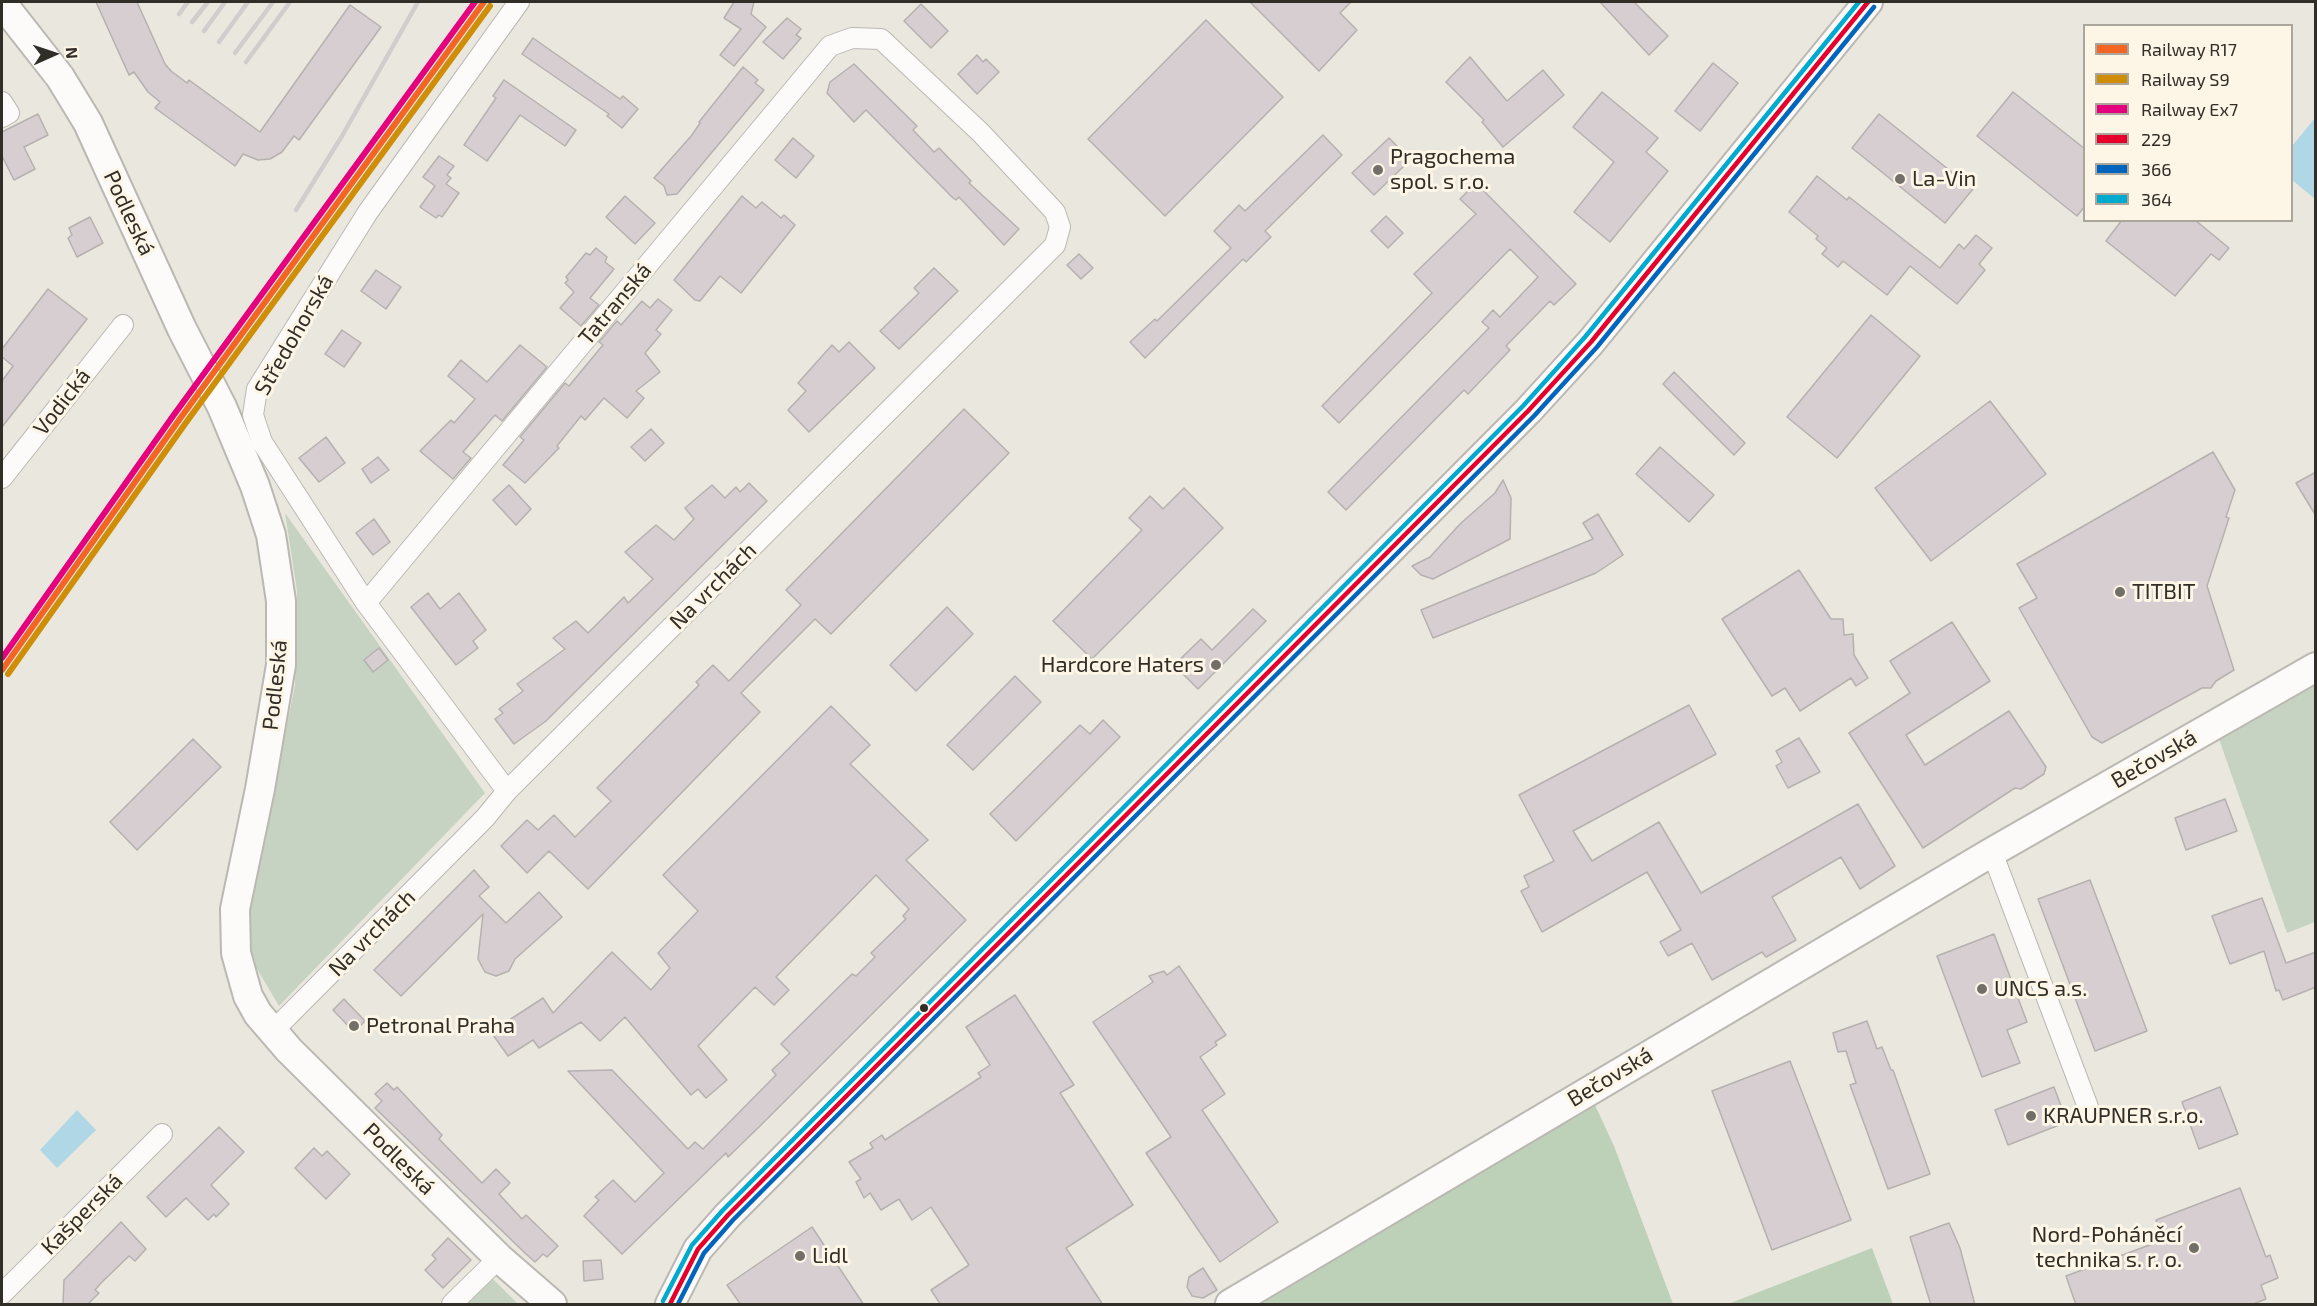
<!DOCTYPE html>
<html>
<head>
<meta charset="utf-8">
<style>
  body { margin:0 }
  #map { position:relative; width:2317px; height:1306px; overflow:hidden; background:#eae7df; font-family:"Exo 2",sans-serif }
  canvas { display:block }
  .frame { position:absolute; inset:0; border:3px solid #312e28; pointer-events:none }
  .legend { position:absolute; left:2083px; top:24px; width:210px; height:198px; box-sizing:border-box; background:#fdf6e7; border:2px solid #aba69b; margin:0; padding:8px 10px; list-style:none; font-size:18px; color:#312e28 }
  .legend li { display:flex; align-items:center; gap:12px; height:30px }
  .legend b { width:30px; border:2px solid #aba69b }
  .north { position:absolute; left:24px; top:24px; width:60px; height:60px; -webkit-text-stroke:4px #fdf6e7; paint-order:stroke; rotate:87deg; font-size:16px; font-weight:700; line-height:24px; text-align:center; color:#312e28 }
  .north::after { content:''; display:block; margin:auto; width:21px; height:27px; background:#312e28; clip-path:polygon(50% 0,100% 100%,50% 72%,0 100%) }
</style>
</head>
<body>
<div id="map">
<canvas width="2317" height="1306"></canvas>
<div class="frame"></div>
<ul class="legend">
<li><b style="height:8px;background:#f26522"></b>Railway R17</li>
<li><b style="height:8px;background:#cf8e08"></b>Railway S9</li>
<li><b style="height:8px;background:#e5007d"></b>Railway Ex7</li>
<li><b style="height:8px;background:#e4002b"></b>229</li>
<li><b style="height:8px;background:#0065bd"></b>366</li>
<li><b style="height:8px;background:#00a9ce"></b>364</li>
</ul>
<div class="north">N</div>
</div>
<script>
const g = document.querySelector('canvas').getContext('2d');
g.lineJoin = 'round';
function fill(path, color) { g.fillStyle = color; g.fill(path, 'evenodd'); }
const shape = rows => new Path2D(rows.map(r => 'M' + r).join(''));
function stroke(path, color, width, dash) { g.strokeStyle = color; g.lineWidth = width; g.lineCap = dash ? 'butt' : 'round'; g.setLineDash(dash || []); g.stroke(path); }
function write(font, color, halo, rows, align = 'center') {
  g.font = font + ' "Exo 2",sans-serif'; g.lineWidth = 6; g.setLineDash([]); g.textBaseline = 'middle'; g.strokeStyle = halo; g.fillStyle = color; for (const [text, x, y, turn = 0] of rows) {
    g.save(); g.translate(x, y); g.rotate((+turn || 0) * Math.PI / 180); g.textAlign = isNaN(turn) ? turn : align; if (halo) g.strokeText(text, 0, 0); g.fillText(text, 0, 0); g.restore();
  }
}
fill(shape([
  [285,513,485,793,279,1006,250,957,250,909,295,685,297,591],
  [2315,684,2315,922,2287,933,2219,739],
  [492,1278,518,1304,466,1304]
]), '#c7d3c2');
fill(shape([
  [1595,1105,1614,1146,1673,1304,1261,1304],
  [1872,1248,1893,1304,1728,1304]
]), '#bdd1b8');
fill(shape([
  [2315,118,2316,198,2315,199,2292,180,2292,146],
  [77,1110,96,1130,57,1168,40,1150]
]), '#b0d7e5');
const building = shape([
  [96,2,137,2,165,64,171,71,187,83,189,80,260,132,350,5,381,27,299,140,294,136,282,152,270,159,258,160,243,154,235,166,155,108,160,102,148,92,134,72,129,75,96,2],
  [734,2,754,2,751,14,766,27,734,66,720,55,741,29,724,18,734,2],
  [1250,2,1351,2,1340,13,1357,30,1319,71,1250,2],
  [1600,2,1634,2,1668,36,1649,55,1600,2],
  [921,4,948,31,931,48,904,21,921,4],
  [787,18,801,29,796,35,801,38,783,59,763,42,787,18],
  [1206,20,1283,97,1165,216,1088,139,1206,20],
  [533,38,620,99,623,96,638,109,622,128,607,116,609,114,522,54,533,38],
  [977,55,983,62,986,59,999,72,977,94,958,74,977,55],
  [1470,57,1507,101,1543,70,1564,95,1503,147,1482,122,1484,120,1446,82,1470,57],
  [1713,63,1738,83,1700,131,1675,111,1713,63],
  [854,64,917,126,913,130,934,152,939,148,971,181,969,183,1019,229,1004,245,959,197,956,200,953,198,866,110,854,122,827,93,830,82,854,64],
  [743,67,758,80,755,83,764,90,677,194,667,195,664,186,654,178,692,135,700,123,699,122,743,67],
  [504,80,576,130,565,146,520,115,487,161,464,145,496,98,493,96,504,80],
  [1602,92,1658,138,1646,152,1668,171,1610,242,1574,212,1614,162,1573,127,1602,92],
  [2013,92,2085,149,2085,206,2077,216,1977,136,2013,92],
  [38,114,48,135,24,147,35,169,14,180,2,156,2,132,38,114],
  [1879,114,1973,189,1945,223,1852,148,1879,114],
  [1323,135,1342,155,1265,231,1271,237,1246,262,1243,259,1145,358,1130,342,1155,319,1157,321,1231,248,1214,231,1239,205,1245,211,1323,135],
  [793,138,814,156,796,178,775,160,793,138],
  [1389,138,1407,156,1402,161,1405,165,1374,195,1352,173,1389,138],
  [439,156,454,166,447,175,451,178,446,184,459,193,442,217,439,215,436,218,420,207,435,186,423,177,439,156],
  [1817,176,1847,200,1849,197,1940,268,1959,244,1964,249,1976,235,1992,248,1979,264,1985,270,1957,304,1910,266,1887,295,1843,261,1838,267,1822,254,1827,248,1816,239,1818,236,1789,212,1817,176],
  [1476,183,1576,284,1554,305,1550,301,1506,346,1510,350,1468,394,1464,390,1346,510,1328,492,1489,328,1482,322,1493,310,1500,317,1538,277,1510,249,1339,423,1322,406,1432,293,1414,274,1476,214,1460,199,1476,183],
  [625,196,655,223,635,244,606,217,625,196],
  [742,196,756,208,762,202,781,218,784,215,795,225,741,293,720,276,700,301,695,300,674,280,742,196],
  [1386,216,1403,233,1388,248,1371,231,1386,216],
  [90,217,103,243,77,257,68,238,72,235,69,228,90,217],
  [2122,220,2195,220,2229,248,2219,260,2211,254,2175,296,2106,241,2122,220],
  [596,248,607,257,605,262,614,269,590,298,599,305,581,326,560,308,574,292,565,283,568,280,566,277,586,253,590,255,596,248],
  [1079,254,1093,268,1081,279,1067,265,1079,254],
  [934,268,958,291,899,349,880,331,919,293,914,288,934,268],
  [376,270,401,287,386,309,361,291,376,270],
  [48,289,87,319,2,427,2,381,13,366,2,357,2,349,48,289],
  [658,299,672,310,656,330,661,334,645,353,660,372,636,391,644,398,627,418,604,398,585,420,581,416,557,446,559,448,525,483,503,465,524,440,520,437,565,383,569,386,603,345,599,342,617,321,621,325,642,301,650,308,658,299],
  [1871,315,1920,356,1837,458,1787,417,1871,315],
  [342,330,361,343,344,367,325,354,342,330],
  [849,342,875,368,809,432,788,410,806,391,798,383,832,345,839,352,849,342],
  [520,345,547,367,502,421,495,415,463,452,471,458,453,479,420,451,451,420,454,423,475,399,448,376,461,360,487,382,520,345],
  [1674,372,1745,443,1734,455,1663,384,1674,372],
  [1990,401,2046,474,1931,561,1875,488,1990,401],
  [964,409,1009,453,831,634,815,619,741,693,760,712,588,889,549,851,527,873,501,846,527,820,538,830,554,815,575,837,611,801,597,788,699,685,696,682,713,665,729,681,801,605,786,590,964,409],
  [651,429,664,443,645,461,631,447,651,429],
  [326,437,345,463,319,482,299,458,326,437],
  [1660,447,1714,495,1689,522,1636,474,1660,447],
  [2213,452,2235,490,2226,517,2229,518,2207,586,2234,670,2216,681,2211,688,2202,688,2102,743,2092,737,2019,608,2037,598,2017,564,2213,452],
  [378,457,389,470,371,483,362,469,378,457],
  [2316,472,2316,516,2296,483,2316,472],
  [1503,480,1511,498,1510,539,1433,579,1421,575,1412,566,1430,557,1460,524,1495,493,1503,480],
  [749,483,767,501,546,721,514,744,495,719,503,713,499,709,523,691,517,684,565,649,553,638,576,621,588,633,624,597,628,603,653,579,625,552,656,525,674,540,694,519,685,508,712,485,725,498,736,487,740,492,749,483],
  [509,485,531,509,516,525,493,500,509,485],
  [1184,488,1223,528,1092,659,1053,621,1142,530,1129,518,1150,496,1163,509,1184,488],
  [1598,514,1623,555,1596,573,1433,638,1421,610,1593,539,1583,523,1598,514],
  [374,519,390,542,373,555,356,533,374,519],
  [1799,570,1831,619,1843,619,1844,635,1853,634,1854,655,1868,678,1856,686,1851,678,1800,711,1785,688,1772,696,1722,619,1799,570],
  [428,593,440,609,459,593,486,630,473,641,478,648,456,665,411,607,428,593],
  [947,607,973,634,916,691,890,665,947,607],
  [1253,609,1266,621,1198,689,1174,665,1201,639,1212,650,1253,609],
  [1952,622,1990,681,1906,735,1925,765,2009,711,2046,767,2044,774,2021,789,2015,788,1923,848,1849,733,1910,693,1890,661,1952,622],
  [379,648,388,660,373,672,364,660,379,648],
  [1015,676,1041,702,973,770,947,745,1015,676],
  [1689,705,1716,754,1573,831,1592,861,1659,822,1701,893,1858,804,1895,866,1860,889,1841,857,1772,897,1796,940,1766,957,1762,952,1712,980,1692,943,1668,956,1660,942,1681,930,1647,872,1542,932,1521,891,1529,887,1524,876,1554,861,1519,795,1689,705],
  [831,706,870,745,850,764,928,840,906,860,966,920,759,1127,728,1157,726,1153,622,1254,584,1216,599,1200,595,1197,613,1180,635,1202,664,1173,568,1071,612,1070,688,1149,695,1142,703,1149,776,1075,772,1070,790,1053,781,1044,852,974,856,976,875,957,871,953,906,919,903,916,909,909,876,875,776,977,789,990,774,1005,755,987,698,1046,727,1080,706,1098,698,1089,691,1095,625,1017,600,1041,581,1022,539,1048,533,1040,508,1056,491,1032,543,998,553,1013,612,952,651,990,670,968,658,953,698,911,663,875,831,706],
  [1103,720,1120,737,1016,841,990,814,1080,725,1090,734,1103,720],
  [1799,738,1820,772,1788,788,1776,766,1782,762,1776,751,1799,738],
  [193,739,221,767,137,850,110,822,193,739],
  [2225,799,2237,831,2186,850,2175,818,2225,799],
  [474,870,489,887,479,896,506,923,539,892,562,917,515,959,509,971,496,976,485,972,478,959,483,914,401,996,374,970,474,870],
  [2090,880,2147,1031,2095,1051,2038,899,2090,880],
  [2262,898,2286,963,2316,952,2316,987,2283,1000,2279,990,2276,991,2264,951,2230,964,2212,916,2262,898],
  [1994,934,2027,1022,2007,1030,2020,1063,1982,1077,1937,956,1994,934],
  [1179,966,1226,1035,1215,1042,1217,1045,1200,1057,1225,1094,1202,1110,1278,1222,1220,1262,1146,1153,1171,1137,1093,1022,1153,982,1149,976,1164,971,1167,975,1179,966],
  [1015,995,1074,1085,1060,1093,1133,1205,1066,1248,1103,1305,941,1305,931,1290,969,1265,931,1207,912,1220,899,1199,881,1210,870,1193,864,1198,856,1182,861,1179,849,1162,873,1148,870,1143,882,1135,885,1140,981,1077,978,1073,990,1065,966,1027,1015,995],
  [344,999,365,1021,354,1032,333,1010,344,999],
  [1867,1021,1877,1049,1882,1047,1891,1070,1893,1070,1930,1174,1888,1189,1850,1085,1856,1083,1846,1051,1838,1052,1833,1033,1867,1021],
  [1790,1061,1851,1220,1772,1250,1712,1091,1790,1061],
  [387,1083,394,1090,397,1087,442,1135,439,1139,482,1183,496,1169,510,1183,499,1194,522,1219,526,1215,558,1246,547,1257,543,1254,535,1262,526,1254,375,1108,382,1101,375,1094,387,1083],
  [2054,1087,2067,1122,2008,1145,1995,1110,2054,1087],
  [2220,1087,2238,1134,2199,1149,2182,1102,2220,1087],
  [219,1127,244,1152,211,1185,229,1204,216,1217,214,1214,208,1220,186,1198,166,1217,147,1197,219,1127],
  [314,1148,322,1156,327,1151,350,1174,326,1199,295,1168,314,1148],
  [2240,1188,2266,1257,2270,1255,2278,1278,2261,1285,2266,1299,2251,1305,2076,1305,2066,1276,2163,1240,2156,1220,2240,1188],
  [121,1222,146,1249,135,1261,129,1256,101,1283,95,1290,99,1293,87,1305,63,1305,64,1280,121,1222],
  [1949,1223,1960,1248,1975,1305,1931,1305,1910,1237,1949,1223],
  [812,1227,864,1305,741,1305,727,1285,812,1227],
  [448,1238,471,1260,443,1288,425,1270,436,1259,432,1255,448,1238],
  [601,1260,603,1279,584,1281,583,1261,601,1260],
  [1203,1268,1217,1290,1203,1298,1192,1296,1187,1287,1189,1277,1203,1268]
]);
fill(building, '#d7ced1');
stroke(building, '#b5b1af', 1.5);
const street = shape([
  [2,102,9,113,2,117],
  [2,478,123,325],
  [507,791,366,603,262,442,253,415,257,389,368,212,519,2],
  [1992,852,2091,1115],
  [272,1032,485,818,507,791,1055,245,1060,227,1055,212,981,133,881,39,852,38,830,46,366,603],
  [2,1294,162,1134],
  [452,1304,499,1258]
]);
const secondary = shape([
  [2,3,60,77,88,123,182,329,222,407,255,486,271,535,281,601,281,665,260,789,235,909,236,953,248,996,258,1014,289,1050,499,1258,552,1304],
  [670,1304,698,1249,728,1215,1528,411,1591,342,1868,2],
  [1230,1304,1992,852,2316,667]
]);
stroke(street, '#bbb8b2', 22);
stroke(secondary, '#bbb8b2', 32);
stroke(street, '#fcfbfa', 20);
stroke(secondary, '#fcfbfa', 28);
stroke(shape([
  [179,14,188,2],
  [192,22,208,2],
  [204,31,225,2],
  [219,42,248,2],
  [235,53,273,2],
  [246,62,290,2],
  [296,210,342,136,418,2]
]), '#cfcecc', 4.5);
stroke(shape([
  [670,1304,698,1249,728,1215,1528,411,1591,342,1868,2]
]), '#e4002b', 4.5);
stroke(shape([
  [678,1304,704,1253,733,1220,1534,416,1597,347,1874,7]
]), '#0065bd', 4.5);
stroke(shape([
  [663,1301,692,1245,723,1210,1523,406,1585,337,1859,2]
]), '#00a9ce', 4.5);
stroke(shape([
  [2,670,179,420,484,2]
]), '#f26522', 6);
stroke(shape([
  [8,674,185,424,490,6]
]), '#cf8e08', 6);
stroke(shape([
  [2,658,173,416,475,2]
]), '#e5007d', 6);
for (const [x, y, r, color] of [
  [1378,170,6,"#726f68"],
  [1900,179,6,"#726f68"],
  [2120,592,6,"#726f68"],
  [1216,665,6,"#726f68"],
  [1982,989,6,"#726f68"],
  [924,1008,5,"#312e28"],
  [354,1026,6,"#726f68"],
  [2031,1116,6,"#726f68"],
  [2194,1248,6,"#726f68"],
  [800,1256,6,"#726f68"]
]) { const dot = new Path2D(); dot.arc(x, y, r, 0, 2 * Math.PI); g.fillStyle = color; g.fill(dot); stroke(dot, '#fdf6e7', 2); }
write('22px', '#312e28', '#fdf6e7', [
  ["Pragochema",1390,157],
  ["spol. s r.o.",1390,182],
  ["La-Vin",1912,179],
  ["TITBIT",2132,592],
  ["Hardcore Haters",1204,665,"right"],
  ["UNCS a.s.",1994,989],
  ["Petronal Praha",366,1026],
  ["KRAUPNER s.r.o.",2043,1116],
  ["Nord-Poháněcí",2182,1235,"right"],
  ["technika s. r. o.",2182,1260,"right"],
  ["Lidl",812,1256]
], 'left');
write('22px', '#312e28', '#fdf6e7', [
  ["Podleská",129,213,65],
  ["Tatranská",615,304,-50],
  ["Středohorská",294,335,-60],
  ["Vodická",62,402,-52],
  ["Na vrchách",713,586,-45],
  ["Podleská",275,685,-84],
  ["Bečovská",2154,759,-30],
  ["Na vrchách",372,933,-45],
  ["Bečovská",1610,1077,-31],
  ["Podleská",399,1159,45],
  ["Kašperská",82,1214,-45]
]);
</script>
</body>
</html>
